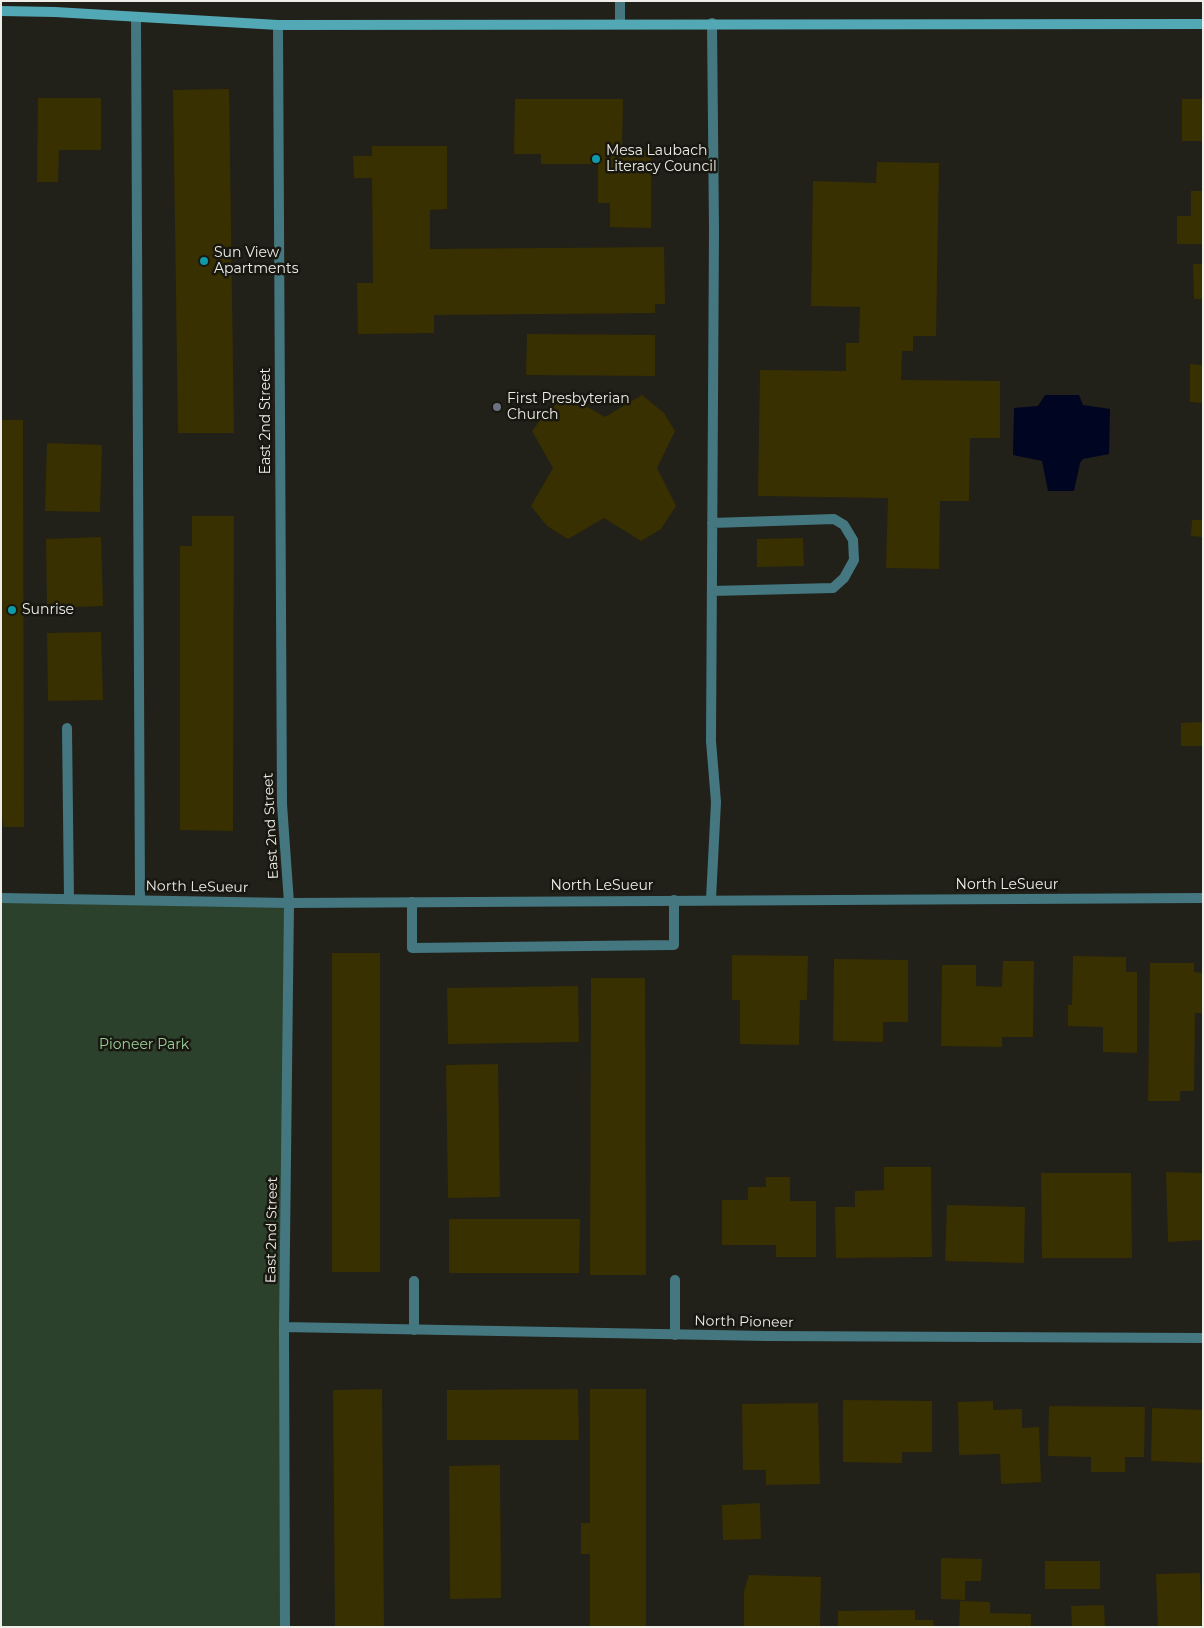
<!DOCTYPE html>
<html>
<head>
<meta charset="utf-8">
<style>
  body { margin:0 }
  #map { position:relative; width:1204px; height:1628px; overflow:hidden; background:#212019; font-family:Montserrat,sans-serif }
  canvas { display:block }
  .frame { position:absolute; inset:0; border:2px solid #eeede8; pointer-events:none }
</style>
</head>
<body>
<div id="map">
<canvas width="1204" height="1628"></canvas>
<div class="frame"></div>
</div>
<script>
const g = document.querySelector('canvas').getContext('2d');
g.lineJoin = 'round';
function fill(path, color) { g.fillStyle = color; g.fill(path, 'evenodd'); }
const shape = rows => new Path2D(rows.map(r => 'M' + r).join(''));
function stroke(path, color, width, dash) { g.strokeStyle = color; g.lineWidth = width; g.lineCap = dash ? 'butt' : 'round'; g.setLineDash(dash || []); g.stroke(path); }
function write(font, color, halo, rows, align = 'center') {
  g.font = font + ' Montserrat,sans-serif'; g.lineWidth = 5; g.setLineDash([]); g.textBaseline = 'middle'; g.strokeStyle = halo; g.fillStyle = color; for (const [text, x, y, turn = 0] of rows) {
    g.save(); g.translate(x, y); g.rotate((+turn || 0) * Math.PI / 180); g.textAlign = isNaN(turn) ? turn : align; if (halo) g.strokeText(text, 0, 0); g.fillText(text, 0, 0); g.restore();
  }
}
fill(shape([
  [1,898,289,903,285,1627,1,1627]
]), '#2c412b');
fill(shape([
  [1045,395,1079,395,1083,405,1110,409,1109,454,1083,459,1080,463,1074,491,1048,491,1042,461,1013,455,1014,408,1038,406]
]), '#000621');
fill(shape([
  [229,89,234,433,178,433,173,90],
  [38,98,101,98,101,150,59,150,58,182,37,182],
  [515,99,623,99,622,150,651,150,651,228,610,227,610,203,598,203,598,164,541,164,541,154,514,154],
  [1182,99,1203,99,1203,141,1182,141],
  [372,146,447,146,447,209,430,210,430,249,664,247,665,304,655,304,655,313,434,315,434,333,358,334,357,283,373,283,372,178,354,178,353,156,372,156],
  [877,162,939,163,936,336,913,336,913,351,902,351,901,380,1000,381,1000,438,970,438,969,501,940,501,939,569,886,568,888,498,758,496,760,370,846,371,846,343,859,343,860,307,811,306,813,181,876,183],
  [1191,191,1203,191,1203,244,1177,244,1177,216,1191,216],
  [1193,264,1203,264,1203,299,1194,299],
  [527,334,655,335,655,376,526,375],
  [1190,364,1203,365,1203,403,1190,402],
  [567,395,605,417,642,395,664,413,675,431,657,468,676,506,661,529,641,541,604,518,568,539,547,526,531,506,553,468,532,431,547,411],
  [1,420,23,420,24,827,3,827,1,801],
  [47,443,102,445,100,512,45,511],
  [192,516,234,516,233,831,180,830,180,546,192,546],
  [1192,520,1203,520,1203,537,1191,536],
  [101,537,103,606,47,608,46,539],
  [803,538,804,566,757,567,757,539],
  [101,632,103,700,48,701,47,633],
  [1203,722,1203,746,1181,746,1181,723],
  [332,953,380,953,380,1272,332,1272],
  [732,955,808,956,807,1000,800,1000,799,1045,740,1044,740,1000,732,1000],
  [1073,956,1126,957,1126,972,1137,972,1137,1053,1103,1052,1103,1027,1068,1026,1068,1005,1072,1005],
  [834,959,908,960,908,1022,883,1022,883,1042,833,1041],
  [1003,961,1034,961,1033,1037,1002,1037,1002,1047,941,1046,942,965,976,965,976,986,1002,987],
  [1150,963,1194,963,1194,972,1203,973,1203,1013,1195,1013,1194,1091,1180,1091,1180,1101,1148,1101],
  [591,978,645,978,646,1275,590,1275],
  [578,986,579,1042,448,1044,447,988],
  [498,1064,500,1197,448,1198,446,1065],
  [884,1167,931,1167,932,1257,836,1258,835,1207,855,1207,855,1191,884,1190],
  [1166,1172,1203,1173,1203,1240,1168,1242],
  [1041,1173,1131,1173,1132,1258,1042,1258],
  [766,1177,790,1177,790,1201,816,1201,816,1257,776,1257,776,1245,722,1245,722,1200,748,1200,748,1187,766,1187],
  [947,1205,1025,1207,1024,1263,945,1261],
  [449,1219,580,1219,579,1273,449,1273],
  [382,1389,384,1627,335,1627,333,1390],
  [578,1389,579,1440,447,1440,447,1390],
  [590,1389,646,1389,646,1627,590,1627,590,1554,581,1554,581,1523,590,1523],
  [843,1400,932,1401,932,1452,902,1452,902,1463,843,1462],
  [993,1401,993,1410,1022,1409,1022,1428,1039,1427,1041,1482,1001,1484,1000,1454,959,1455,958,1402],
  [818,1403,820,1484,766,1485,766,1470,743,1470,742,1404],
  [1049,1406,1145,1407,1144,1457,1125,1457,1125,1472,1091,1472,1091,1457,1048,1456],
  [1152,1408,1203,1410,1203,1463,1151,1461],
  [500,1465,501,1598,450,1599,449,1466],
  [760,1503,761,1539,723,1540,722,1505],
  [941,1558,982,1559,981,1581,965,1581,965,1600,941,1599],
  [1045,1561,1100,1561,1100,1589,1045,1589],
  [1200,1573,1202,1626,1158,1627,1156,1574],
  [749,1575,821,1577,820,1627,744,1627,744,1591],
  [960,1601,990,1602,990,1613,1031,1614,1031,1627,959,1627],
  [1104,1605,1105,1627,1072,1627,1071,1606],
  [915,1610,915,1620,933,1620,934,1627,838,1627,838,1611]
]), '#383000');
stroke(shape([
  [136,18,140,899],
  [712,523,834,519,844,525,853,540,854,560,844,578,833,588,712,591],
  [67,728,69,899],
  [711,899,716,802,711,741,714,230,712,23],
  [412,902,412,948,674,945,674,900],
  [675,1280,675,1335],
  [414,1281,414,1330]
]), '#44777f', 10);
stroke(shape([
  [620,1,620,24],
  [278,25,282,804,289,903,284,1327,285,1627],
  [1,898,289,903,1203,898],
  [284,1327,766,1336,1203,1338]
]), '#44777f', 10);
stroke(shape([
  [1,11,55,12,278,25,1203,24]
]), '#53a8b5', 10);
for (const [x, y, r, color] of [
  [596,159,5,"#0f9aa8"],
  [204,261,5,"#0f9aa8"],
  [497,407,5,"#6b7280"],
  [12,610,5,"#0f9aa8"]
]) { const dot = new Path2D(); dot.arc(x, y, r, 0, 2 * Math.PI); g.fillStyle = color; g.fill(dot); stroke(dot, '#181710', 2); }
write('14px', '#eeede8', '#181710', [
  ["Mesa Laubach",606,151],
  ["Literacy Council",606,167],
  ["Sun View",214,253],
  ["Apartments",214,269],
  ["First Presbyterian",507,399],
  ["Church",507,415],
  ["Sunrise",22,610]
], 'left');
write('14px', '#eeede8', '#181710', [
  ["East 2nd Street",266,421,-90],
  ["East 2nd Street",271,826,-93],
  ["North LeSueur",1007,885],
  ["North LeSueur",602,886],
  ["North LeSueur",197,887,1],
  ["East 2nd Street",272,1230,-89],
  ["North Pioneer",744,1322,1]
]);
write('14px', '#9bd099', '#181710', [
  ["Pioneer Park",144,1045]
]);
</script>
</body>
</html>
